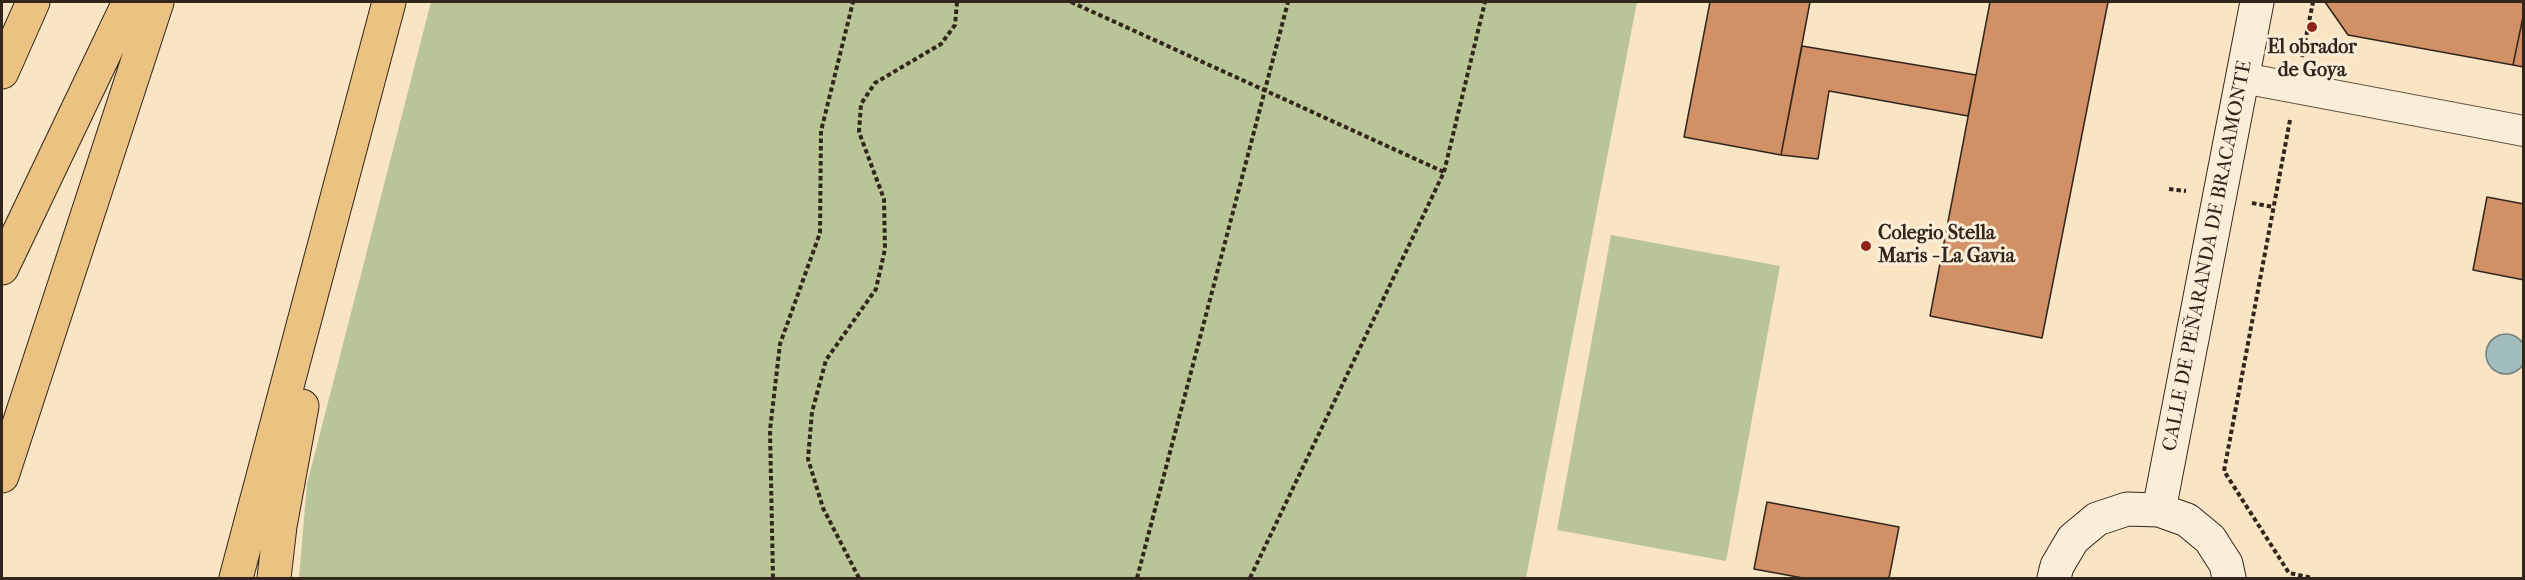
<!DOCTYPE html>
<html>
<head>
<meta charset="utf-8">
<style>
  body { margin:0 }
  #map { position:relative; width:2525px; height:580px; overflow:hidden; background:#f9e5c3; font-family:"IM FELL French Canon",serif }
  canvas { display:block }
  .frame { position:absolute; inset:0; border:3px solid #31251c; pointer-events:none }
</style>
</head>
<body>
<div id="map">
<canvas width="2525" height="580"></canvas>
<div class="frame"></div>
</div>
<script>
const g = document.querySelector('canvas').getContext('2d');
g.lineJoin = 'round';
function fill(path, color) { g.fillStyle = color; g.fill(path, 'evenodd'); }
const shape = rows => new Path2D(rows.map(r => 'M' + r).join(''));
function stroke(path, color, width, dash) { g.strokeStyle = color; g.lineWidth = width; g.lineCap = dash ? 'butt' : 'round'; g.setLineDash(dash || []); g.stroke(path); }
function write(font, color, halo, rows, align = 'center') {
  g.font = font + ' "IM FELL French Canon",serif'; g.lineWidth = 6; g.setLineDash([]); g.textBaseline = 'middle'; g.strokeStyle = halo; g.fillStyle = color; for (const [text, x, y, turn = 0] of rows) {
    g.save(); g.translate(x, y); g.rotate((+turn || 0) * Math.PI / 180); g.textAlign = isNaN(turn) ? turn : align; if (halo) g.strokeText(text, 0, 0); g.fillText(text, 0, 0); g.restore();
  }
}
fill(shape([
  [431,2,1637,2,1526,578,299,578,307,484],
  [1611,235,1780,266,1726,561,1557,530]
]), '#b9c597');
const water = shape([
  '2486 354a20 20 0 1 1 40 0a20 20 0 1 1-40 0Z'
]);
fill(water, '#a1bdbd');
stroke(water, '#74807d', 1.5);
const building = shape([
  [1710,2,1810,2,1781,155,1684,137,1710,2],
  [1990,2,2108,2,2042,338,1930,316,1990,2],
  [2325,2,2524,2,2524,12,2513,65,2348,35,2325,2],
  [2524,12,2524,67,2513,65,2524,12],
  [1802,46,1976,75,1968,116,1829,91,1818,159,1781,155,1802,46],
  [2487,197,2524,204,2524,280,2473,270,2487,197],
  [1767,502,1899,527,1889,578,1803,578,1754,569,1767,502]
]);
fill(building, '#d19066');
stroke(building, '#31251c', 1.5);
const pedestrian = shape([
  [2243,78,2524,131]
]);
const secondary = shape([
  [2159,510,2257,2],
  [2054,578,2057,566,2073,539,2097,519,2127,509,2159,510,2187,520,2210,539,2226,564,2229,578]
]);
const motorway = shape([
  [2,72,33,2],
  [2,268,129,2],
  [2,476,157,2],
  [236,578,389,2],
  [274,578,280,526,302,406]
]);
stroke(pedestrian, '#635546', 32);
stroke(secondary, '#31251c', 35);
stroke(motorway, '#31251c', 35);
stroke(shape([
  [1071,2,1444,172],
  [2302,57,2313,2],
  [2290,120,2224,471,2289,573,2313,578],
  [2169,189,2186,191],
  [2252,203,2273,207],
  [773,578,770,430,780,344,820,233,821,131,853,2],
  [859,578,823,508,808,459,812,412,826,360,876,289,885,249,884,199,859,132,861,104,875,83,941,44,955,25,957,2],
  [1137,578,1288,2],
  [1250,578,1444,172,1485,2]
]), '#31251c', 4, [4.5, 3]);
stroke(pedestrian, '#fbeed8', 30);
stroke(secondary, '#fbeed8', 33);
stroke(motorway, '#ecc282', 33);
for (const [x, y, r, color] of [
  [2312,27,6,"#8f2418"],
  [1866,246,6,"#8f2418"]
]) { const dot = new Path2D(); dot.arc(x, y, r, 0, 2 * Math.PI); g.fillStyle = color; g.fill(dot); stroke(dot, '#fbeed8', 2); }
write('bold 20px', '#31251c', '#fbeed8', [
  ["El obrador",2312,48],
  ["de Goya",2312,71],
  ["Colegio Stella",1878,234,"left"],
  ["Maris - La Gavia",1878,257,"left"]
]);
write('20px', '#31251c', '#fbeed8', [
  ["CALLE DE PEÑARANDA DE BRACAMONTE",2208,256,-79]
]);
</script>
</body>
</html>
